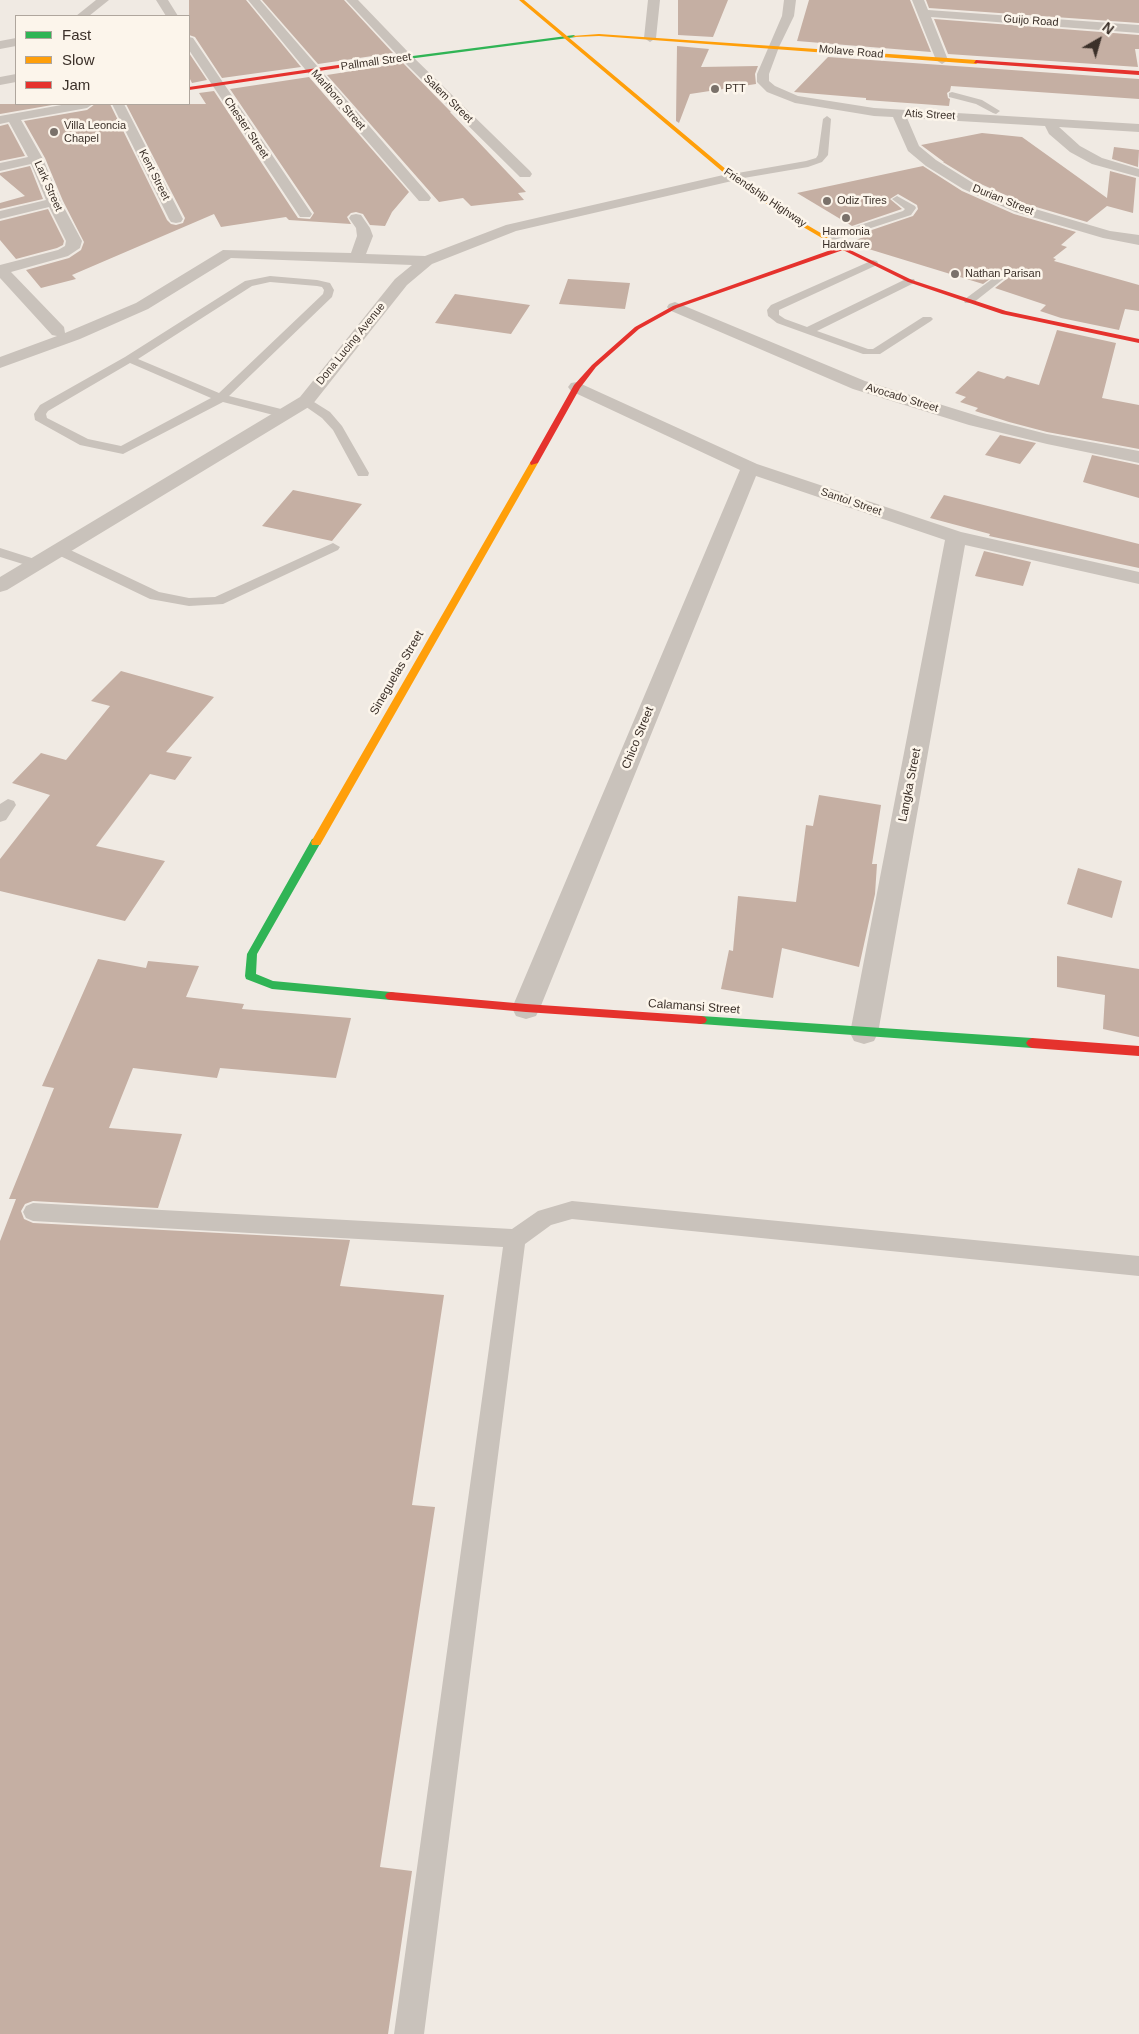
<!DOCTYPE html>
<html>
<head>
<meta charset="utf-8">
<style>
  body { margin:0 }
  #map { position:relative; width:1139px; height:2034px; overflow:hidden; background:#f0eae3; font-family:Helvetica,sans-serif }
  canvas { display:block }
  .legend { position:absolute; left:15px; top:15px; width:175px; height:90px; box-sizing:border-box; background:#fcf5eb; border:1px solid #afa69d; margin:0; padding:6px 9px; list-style:none; font-size:15px; color:#3b3029 }
  .legend li { display:flex; align-items:center; gap:10px; height:25px }
  .legend b { width:25px; border:1px solid #afa69d }
  .north { position:absolute; left:1074px; top:15px; width:50px; height:50px; -webkit-text-stroke:4px #fcf5eb; paint-order:stroke; rotate:38deg; font-size:14px; font-weight:700; line-height:20px; text-align:center; color:#3b3029 }
  .north::after { content:''; display:block; margin:auto; width:18px; height:22px; background:#3b3029; clip-path:polygon(50% 0,100% 100%,50% 72%,0 100%) }
</style>
</head>
<body>
<div id="map">
<canvas width="1139" height="2034"></canvas>
<ul class="legend">
<li><b style="height:6px;background:#30b455"></b>Fast</li>
<li><b style="height:6px;background:#ff9f0a"></b>Slow</li>
<li><b style="height:6px;background:#e5322d"></b>Jam</li>
</ul>
<div class="north">N</div>
</div>
<script>
const g = document.querySelector('canvas').getContext('2d');
g.lineJoin = 'round';
function fill(path, color) { g.fillStyle = color; g.fill(path, 'evenodd'); }
const shape = rows => new Path2D(rows.map(r => 'M' + r).join(''));
function stroke(path, color, width, dash) { g.strokeStyle = color; g.lineWidth = width; g.lineCap = dash ? 'butt' : 'round'; g.setLineDash(dash || []); g.stroke(path); }
function write(font, color, halo, rows, align = 'center') {
  g.font = font + ' Helvetica,sans-serif'; g.lineWidth = 5; g.setLineDash([]); g.textBaseline = 'middle'; g.strokeStyle = halo; g.fillStyle = color; for (const [text, x, y, turn = 0] of rows) {
    g.save(); g.translate(x, y); g.rotate((+turn || 0) * Math.PI / 180); g.textAlign = isNaN(turn) ? turn : align; if (halo) g.strokeText(text, 0, 0); g.fillText(text, 0, 0); g.restore();
  }
}
fill(shape([
  [189,0,246,0,301,67,222,78,195,37,189,35],
  [262,0,344,0,393,53,318,64],
  [678,0,728,0,713,37,678,35],
  [809,0,910,0,931,52,797,41],
  [926,0,1139,0,1139,23,929,8],
  [934,19,1139,35,1139,49,1135,49,1138,67,948,54],
  [677,46,709,49,701,67,758,66,755,74,756,84,690,94,679,123,676,121],
  [189,53,207,80,192,83,189,77],
  [828,57,1139,79,1139,99,951,86,950,91,947,93,948,98,950,99,949,106,866,100,866,98,794,92],
  [403,63,451,112,450,112,526,192,518,193,524,200,471,206,463,198,439,202,327,75],
  [309,77,409,192,392,212,385,226,370,225,363,214,356,212,351,213,347,217,351,224,289,220,286,217,221,227,214,214,72,275,76,279,41,288,26,270,69,258,81,250,84,242,63,201,45,158,24,121,87,110,95,104,110,104,167,220,171,224,176,225,183,223,185,218,126,104,206,104,199,93,214,91,298,218,310,219,314,213,230,89],
  [0,104,58,104,0,114],
  [8,124,25,156,0,161,0,126],
  [982,133,1022,137,1107,198,1110,171,1136,178,1133,213,1107,206,1087,222,1026,204,974,181,943,162,944,162,921,145],
  [1114,147,1139,150,1138,167,1112,159],
  [30,166,43,199,0,209,0,203,25,196,0,175,0,173],
  [923,166,962,191,1014,214,1076,232,1061,245,1067,247,1053,258,1056,259,1054,261,1139,285,1139,311,1125,309,1119,330,1061,318,1040,311,1046,305,995,288,1013,274,1014,270,1008,266,983,284,849,243,868,235,863,233,913,216,918,209,917,205,898,194,890,199,902,209,852,226,797,193],
  [48,209,64,241,63,245,57,248,16,259,0,240,0,221],
  [568,279,630,283,625,309,559,304],
  [455,294,482,298,530,305,511,334,435,323],
  [1057,330,1116,343,1102,398,1139,405,1139,449,1047,432,1009,422,975,411,978,408,960,402,966,397,955,393,978,371,1004,379,1007,376,1039,385],
  [1000,435,1036,443,1020,464,985,455],
  [1092,455,1139,465,1139,498,1083,482],
  [293,490,362,504,332,541,262,526],
  [944,495,1139,544,1139,568,989,536,990,534,930,518],
  [984,551,1031,562,1023,586,975,576],
  [121,671,214,697,166,752,192,757,175,780,150,774,96,846,165,861,125,921,0,891,0,859,50,795,12,783,41,753,66,760,110,706,91,701],
  [819,795,881,805,872,864,877,864,875,894,859,967,782,948,773,998,721,989,729,950,733,951,738,896,796,902,806,825,813,826],
  [1078,868,1122,881,1112,918,1067,904],
  [1057,956,1139,969,1139,1037,1103,1029,1105,995,1057,987],
  [98,959,146,968,148,961,199,966,186,997,244,1004,242,1009,351,1018,336,1078,220,1068,217,1078,133,1068,109,1128,182,1134,158,1208,33,1201,25,1204,21,1211,24,1219,33,1223,350,1240,340,1286,444,1295,412,1505,435,1507,380,1867,412,1871,388,2034,0,2034,0,1241,16,1199,9,1199,54,1088,42,1086]
]), '#c5afa3');
fill(shape([
  [952,92,982,100,1000,111,996,114,993,113,976,104,949,97,949,93,952,92],
  [827,116,831,119,828,155,822,162,808,167,732,180,727,177,732,174,806,161,816,158,818,155,823,119,827,116],
  [897,196,915,206,916,208,911,215,831,241,823,241,822,239,823,237,903,211,905,209,892,199,897,196],
  [873,260,877,261,878,263,877,265,779,310,779,315,785,319,807,327,906,279,914,279,915,281,914,283,817,331,868,349,873,349,923,317,931,317,933,319,931,321,880,354,863,354,777,323,768,316,767,310,771,305,873,260],
  [1007,268,1012,271,1011,273,973,303,965,303,964,301,965,299,1007,268],
  [270,276,317,280,330,283,334,290,332,297,229,396,289,411,291,414,289,417,285,418,223,402,123,454,80,445,35,420,34,414,40,405,125,357,245,281,270,276],
  [270,282,317,286,322,287,324,290,323,294,219,393,138,359,252,286,270,282],
  [130,363,211,398,121,446,88,439,47,418,46,414,48,411,130,363],
  [306,397,330,412,342,426,369,473,368,476,358,476,333,430,322,418,302,404,300,401,302,398,306,397],
  [333,543,340,547,338,550,223,604,189,606,150,599,54,553,52,550,59,546,64,547,159,592,189,598,215,597,333,543],
  [0,548,41,561,43,564,36,568,0,557,0,548],
  [8,799,14,801,16,805,6,820,0,822,0,804,8,799],
  [572,1201,1139,1256,1139,1276,572,1219,551,1225,525,1244,424,2034,394,2034,503,1247,33,1221,26,1218,23,1212,26,1206,33,1203,512,1229,538,1211,572,1201]
]), '#c9c2bb');
fill(shape([
  [96,0,109,0,89,16,76,16,96,0],
  [156,0,168,0,178,16,166,16,156,0],
  [248,0,260,0,429,195,431,198,429,201,419,201,309,74,248,0],
  [346,0,358,0,410,54,530,171,532,174,530,177,520,177,402,60,346,0],
  [648,0,660,0,656,38,650,42,644,38,648,0],
  [784,0,796,0,794,16,779,47,769,74,769,81,775,86,798,96,874,108,1139,124,1139,132,1059,127,1080,146,1102,158,1139,169,1139,177,1092,164,1070,152,1049,134,1045,126,907,118,919,146,936,160,973,183,1025,206,1110,231,1139,235,1139,245,1103,238,1015,212,963,189,926,166,908,151,893,117,874,116,795,103,767,92,757,82,757,74,782,16,784,0],
  [912,0,924,0,928,10,1139,25,1139,33,931,17,948,60,942,64,936,60,912,0],
  [189,37,193,38,312,214,310,217,300,217,298,214,189,50,189,37],
  [16,38,16,46,0,49,0,41,16,38],
  [16,74,16,82,0,85,0,77,16,74],
  [67,104,93,104,87,108,21,120,43,159,61,202,82,241,80,248,68,256,11,272,64,327,65,333,136,303,223,250,351,253,357,236,356,228,349,218,351,215,356,214,361,215,370,228,373,236,366,254,425,256,506,225,732,173,737,174,739,177,737,180,732,181,516,231,432,264,407,285,312,405,7,590,0,592,0,577,300,397,395,279,412,265,231,258,148,309,80,339,0,368,0,357,57,336,52,335,0,278,0,265,58,250,65,246,66,241,49,207,0,219,0,211,46,200,31,164,0,171,0,163,28,157,9,122,0,124,0,116,67,104],
  [112,104,124,104,183,219,181,222,176,223,171,222,169,219,112,104],
  [675,302,865,381,981,417,1047,434,1139,451,1139,463,1047,444,969,425,853,389,669,310,667,307,669,304,675,302],
  [577,382,757,464,961,532,1139,572,1139,584,965,545,878,1033,874,1041,864,1044,854,1041,850,1033,945,540,756,476,540,1008,536,1016,526,1019,516,1016,512,1008,740,470,571,391,568,387,571,383,577,382]
]), '#c9c2bb');
fill(shape([
  [574,35,576,37,385,62,382,60,574,35],
  [316,838,321,842,257,954,256,974,273,981,391,992,395,993,397,996,395,999,391,1000,272,989,246,979,245,976,247,954,312,839,316,838],
  [701,1016,1032,1038,1036,1040,1038,1043,1036,1046,1032,1048,701,1024,697,1023,695,1020,697,1017,701,1016]
]), '#30b455');
fill(shape([
  [519,0,524,0,734,176,785,212,848,249,848,251,844,251,781,214,730,178,519,0],
  [599,34,976,60,979,62,976,64,599,36,574,37,572,36,599,34],
  [531,461,538,463,320,845,312,845,311,842,531,461]
]), '#ff9f0a');
fill(shape([
  [385,58,387,61,189,90,189,87,385,58],
  [976,60,1139,71,1139,75,974,63,976,60],
  [842,246,912,280,1006,311,1139,339,1139,343,1002,314,908,282,843,250,677,308,639,329,596,367,580,388,538,463,531,465,530,463,574,385,592,365,635,327,673,306,842,246],
  [391,992,526,1004,701,1016,705,1017,707,1020,705,1023,701,1024,526,1012,391,1000,387,999,385,996,387,993,391,992],
  [1032,1038,1139,1046,1139,1056,1032,1048,1028,1046,1026,1043,1028,1040,1032,1038]
]), '#e5322d');
for (const [x, y, r, color] of [
  [715,89,5,"#7a716a"],
  [54,132,5,"#7a716a"],
  [827,201,5,"#7a716a"],
  [846,218,5,"#7a716a"],
  [955,274,5,"#7a716a"]
]) { const dot = new Path2D(); dot.arc(x, y, r, 0, 2 * Math.PI); g.fillStyle = color; g.fill(dot); stroke(dot, '#fcf5eb', 2); }
write('11px', '#3b3029', '#fcf5eb', [
  ["Guijo Road",1031,21,4],
  ["Molave Road",851,52,5],
  ["Pallmall Street",376,62,-8],
  ["Salem Street",448,99,44],
  ["Marlboro Street",338,100,49],
  ["Atis Street",930,115,3],
  ["Chester Street",246,128,56],
  ["Kent Street",154,175,63],
  ["Lark Street",48,186,66],
  ["Friendship Highway",765,198,34],
  ["Durian Street",1003,200,22],
  ["Dona Lucing Avenue",351,344,-51],
  ["Avocado Street",902,398,17],
  ["Santol Street",851,502,19]
]);
write('11px', '#3b3029', '#fcf5eb', [
  ["PTT",725,89],
  ["Villa Leoncia",64,126],
  ["Chapel",64,139],
  ["Odiz Tires",837,201],
  ["Harmonia",846,232,"center"],
  ["Hardware",846,245,"center"],
  ["Nathan Parisan",965,274]
], 'left');
write('12px', '#3b3029', '#fcf5eb', [
  ["Sineguelas Street",397,673,-60],
  ["Chico Street",638,738,-68],
  ["Langka Street",910,785,-79],
  ["Calamansi Street",694,1007,4]
]);
</script>
</body>
</html>
